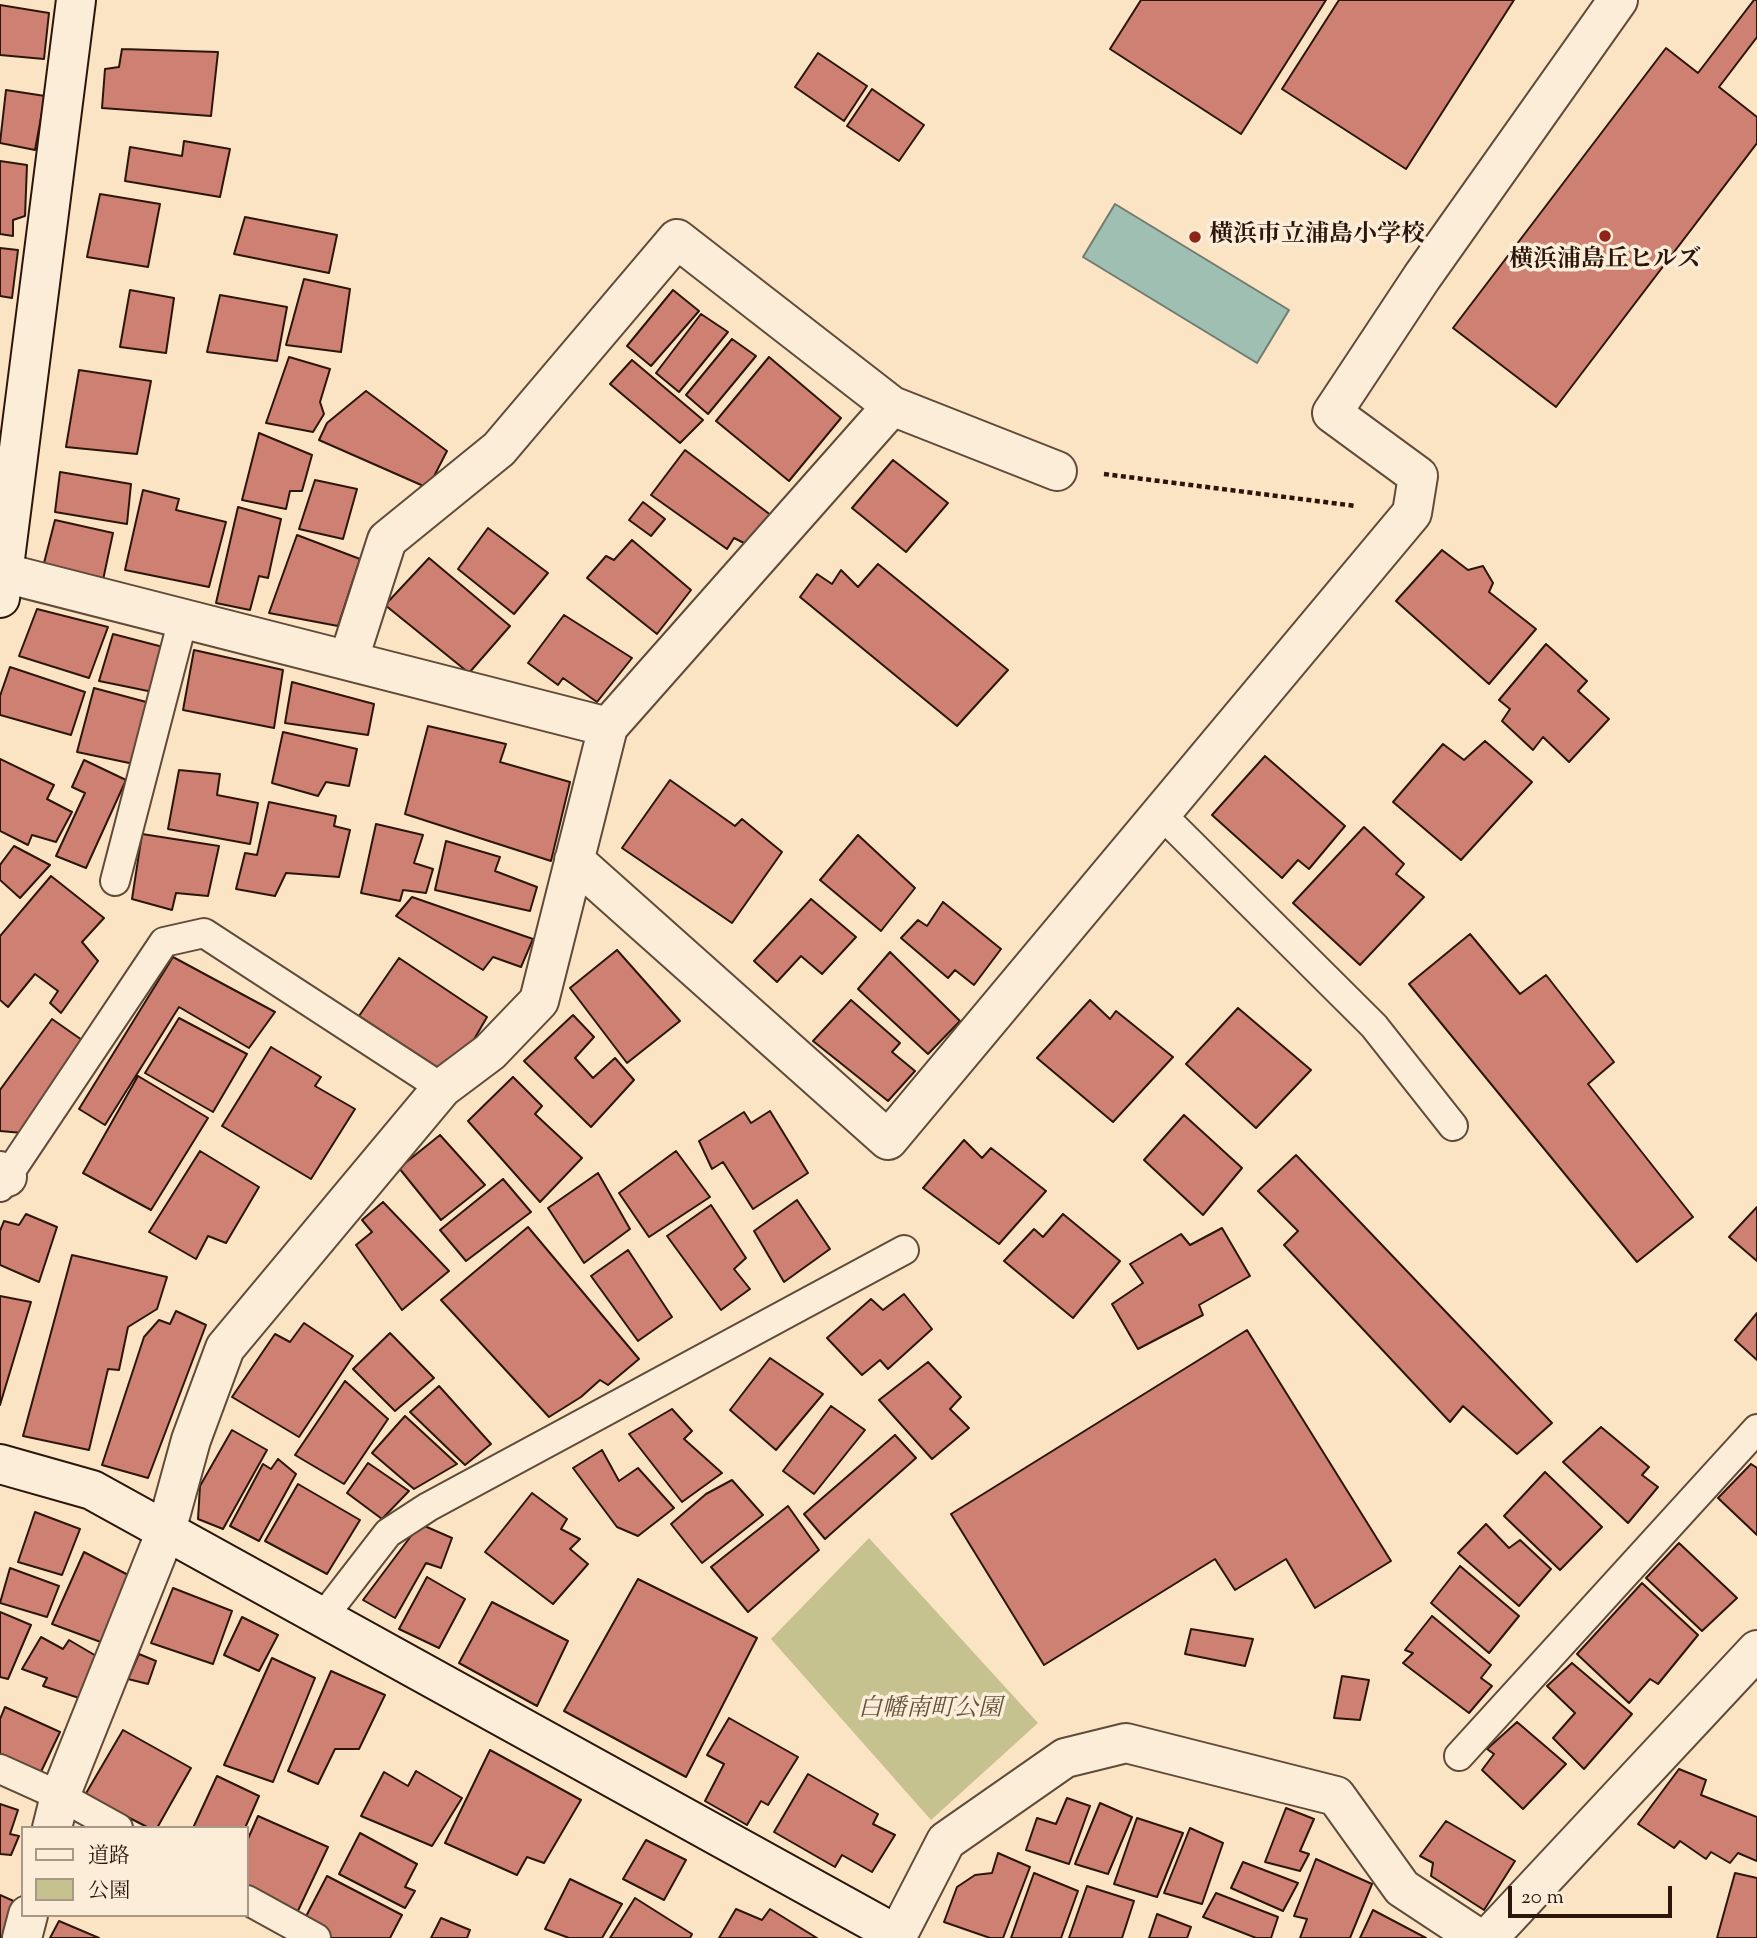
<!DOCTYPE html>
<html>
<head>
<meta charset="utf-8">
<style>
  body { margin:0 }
  #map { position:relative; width:1757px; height:1938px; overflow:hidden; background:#fbe4c4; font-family:"Sorts Mill Goudy","Noto Serif JP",serif }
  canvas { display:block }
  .legend { position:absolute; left:21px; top:1826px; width:228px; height:91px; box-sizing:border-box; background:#fcedd9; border:2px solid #a99787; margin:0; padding:9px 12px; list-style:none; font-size:21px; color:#2c160b }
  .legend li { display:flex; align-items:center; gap:14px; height:35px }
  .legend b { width:35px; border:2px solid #a99787 }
  .scale { position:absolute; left:1508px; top:1886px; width:164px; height:32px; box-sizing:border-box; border:4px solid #2c160b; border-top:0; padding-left:9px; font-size:21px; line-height:24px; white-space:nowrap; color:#2c160b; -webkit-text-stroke:5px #fcedd9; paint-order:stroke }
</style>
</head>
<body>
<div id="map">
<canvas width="1757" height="1938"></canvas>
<ul class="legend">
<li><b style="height:9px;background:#fcedd9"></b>道路</li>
<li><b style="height:19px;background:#c6c28f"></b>公園</li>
</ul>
<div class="scale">20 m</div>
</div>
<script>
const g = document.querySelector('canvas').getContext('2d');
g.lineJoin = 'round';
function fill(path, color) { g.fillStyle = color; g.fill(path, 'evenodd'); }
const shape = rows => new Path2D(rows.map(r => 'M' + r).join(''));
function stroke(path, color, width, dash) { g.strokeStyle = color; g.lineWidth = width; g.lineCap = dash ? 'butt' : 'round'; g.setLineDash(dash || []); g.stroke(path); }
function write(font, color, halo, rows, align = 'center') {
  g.font = font + ' "Sorts Mill Goudy","Noto Serif JP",serif'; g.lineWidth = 7; g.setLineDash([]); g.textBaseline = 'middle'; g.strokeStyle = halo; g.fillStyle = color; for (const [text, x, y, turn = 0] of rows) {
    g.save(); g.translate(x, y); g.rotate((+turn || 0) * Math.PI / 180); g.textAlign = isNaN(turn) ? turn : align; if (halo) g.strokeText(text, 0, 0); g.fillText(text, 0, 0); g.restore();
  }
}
fill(shape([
  [869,1538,1038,1723,931,1820,771,1639]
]), '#c6c28f');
const water = shape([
  [1115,204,1289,310,1257,363,1083,257,1115,204]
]);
fill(water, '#9fbfb3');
stroke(water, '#717b70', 2);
const building = shape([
  [1141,0,1326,0,1241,134,1110,49,1141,0],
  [1339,0,1514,0,1406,169,1282,89,1339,0],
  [1754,0,1757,0,1757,37,1719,87,1757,117,1757,143,1556,407,1453,328,1666,48,1698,73,1754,0],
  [0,5,49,13,44,59,0,55,0,5],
  [122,49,218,52,211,116,102,108,105,69,119,67,122,49],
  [818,53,867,86,844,121,795,87,818,53],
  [872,89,924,125,899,161,847,126,872,89],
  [6,90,45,96,35,150,0,143,6,90],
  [184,141,230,149,220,197,125,181,130,147,182,156,184,141],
  [0,161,27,165,25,216,13,220,13,236,0,234,0,161],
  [100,194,160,204,148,267,87,257,100,194],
  [245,217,337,235,329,273,234,254,245,217],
  [0,248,18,250,12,298,0,296,0,248],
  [304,279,350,289,341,352,286,345,304,279],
  [130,290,174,298,166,353,120,347,130,290],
  [673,290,699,311,651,366,627,346,673,290],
  [220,295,287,307,277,361,207,352,220,295],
  [701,314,728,332,679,392,656,373,701,314],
  [732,339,756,356,708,414,686,395,732,339],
  [289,357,330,369,320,402,324,414,313,432,266,423,289,357],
  [769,357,841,418,789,481,716,421,769,357],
  [632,360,703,420,680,443,610,384,632,360],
  [79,370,151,381,137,454,66,447,79,370],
  [366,391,447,451,428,488,319,440,327,423,366,391],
  [259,433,312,455,302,491,290,491,286,509,242,500,259,433],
  [685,450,772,516,748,545,734,538,727,549,651,495,685,450],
  [893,460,948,503,906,552,852,508,893,460],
  [60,472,131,484,127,524,55,512,60,472],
  [315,480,357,489,343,539,299,529,315,480],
  [143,490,179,499,176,510,226,522,209,587,125,570,143,490],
  [643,502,665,519,651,536,629,520,643,502],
  [238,507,281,519,268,578,259,576,250,610,216,603,238,507],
  [55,520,113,533,103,580,43,567,55,520],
  [488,528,548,573,514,614,458,569,488,528],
  [297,535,360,559,338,626,269,613,297,535],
  [632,540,691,590,657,634,587,578,606,556,614,560,632,540],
  [1442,550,1468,570,1483,566,1493,583,1489,592,1536,629,1489,684,1396,601,1442,550],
  [429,558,510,626,469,673,385,605,429,558],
  [878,564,1008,670,957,726,800,597,817,574,832,584,841,570,858,587,878,564],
  [37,609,108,627,89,678,19,656,37,609],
  [564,615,632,658,597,702,563,678,558,685,528,663,564,615],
  [113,634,167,648,153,692,99,681,113,634],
  [1546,644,1587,681,1578,691,1609,719,1569,762,1543,737,1533,750,1502,721,1510,709,1499,700,1546,644],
  [194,650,283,670,274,728,183,710,194,650],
  [10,667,85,692,71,735,0,715,0,696,10,667],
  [292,682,374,704,368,735,285,723,292,682],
  [94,688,150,703,134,764,77,752,94,688],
  [428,726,506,744,500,762,570,782,551,861,405,814,428,726],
  [283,732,357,749,349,786,326,782,318,796,272,783,283,732],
  [1485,741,1532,782,1461,860,1393,802,1443,744,1464,760,1485,741],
  [1265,756,1345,826,1309,869,1298,860,1282,878,1212,815,1265,756],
  [0,759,54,785,47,799,72,812,56,842,32,835,28,845,0,831,0,759],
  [84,760,126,780,86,868,56,856,85,793,72,787,84,760],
  [179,770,220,774,217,795,258,803,250,844,168,829,179,770],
  [670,780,735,826,742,819,782,852,732,923,622,848,670,780],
  [269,802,336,816,334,826,350,830,339,877,286,873,275,896,236,889,245,853,257,855,269,802],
  [376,824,423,835,414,863,433,869,426,893,403,890,400,901,361,893,376,824],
  [1364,827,1404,864,1396,874,1424,897,1360,965,1293,903,1364,827],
  [142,834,219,846,208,896,176,893,172,910,132,899,142,834],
  [858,835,915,888,881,931,820,880,858,835],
  [446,841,500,857,495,871,537,887,530,911,435,890,446,841],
  [14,846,50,865,20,898,0,880,0,865,14,846],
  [51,876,104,918,82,942,98,961,61,1013,50,1003,58,991,35,974,8,1007,0,1000,0,936,51,876],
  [412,897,533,939,521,967,493,957,483,970,396,916,412,897],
  [811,899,856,937,822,974,801,956,777,982,754,961,811,899],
  [943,902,1001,949,974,985,955,970,948,978,901,938,918,920,927,926,943,902],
  [1470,934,1520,994,1546,975,1614,1062,1588,1084,1693,1217,1637,1262,1409,984,1470,934],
  [617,950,680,1021,627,1063,570,988,617,950],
  [890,952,960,1021,928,1054,858,989,890,952],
  [173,957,275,1012,249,1048,179,1007,105,1125,79,1109,173,957],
  [399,958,487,1017,469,1048,444,1072,359,1016,399,958],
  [851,1000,900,1043,892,1052,915,1071,888,1101,813,1041,851,1000],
  [1090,1000,1110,1019,1116,1011,1173,1057,1113,1122,1037,1058,1090,1000],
  [1238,1008,1311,1070,1256,1128,1186,1064,1238,1008],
  [573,1015,594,1037,575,1058,593,1078,615,1058,634,1080,591,1127,524,1061,573,1015],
  [179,1018,247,1054,213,1112,145,1073,179,1018],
  [52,1019,82,1040,23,1133,0,1131,0,1090,52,1019],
  [271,1047,321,1077,315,1086,355,1109,311,1179,222,1126,271,1047],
  [138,1076,208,1118,151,1210,83,1173,138,1076],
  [513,1077,542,1106,535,1114,582,1158,540,1202,468,1121,513,1077],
  [770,1111,808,1173,753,1209,723,1162,712,1169,699,1141,744,1112,751,1123,770,1111],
  [1184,1115,1242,1168,1203,1215,1144,1160,1184,1115],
  [440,1135,485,1185,441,1220,399,1168,440,1135],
  [964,1140,982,1158,991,1148,1046,1191,999,1244,923,1188,964,1140],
  [200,1151,259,1187,226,1243,208,1236,196,1259,149,1232,200,1151],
  [676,1151,710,1197,649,1237,619,1193,676,1151],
  [1296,1155,1552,1423,1517,1454,1463,1406,1450,1422,1284,1245,1298,1231,1258,1191,1296,1155],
  [598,1173,630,1229,584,1263,548,1208,598,1173],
  [503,1179,531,1212,466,1261,440,1230,503,1179],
  [797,1200,830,1249,784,1282,754,1231,797,1200],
  [383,1202,449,1271,402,1310,356,1245,372,1232,362,1220,383,1202],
  [711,1205,746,1258,734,1269,750,1289,721,1310,667,1236,711,1205],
  [1757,1207,1757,1261,1729,1237,1757,1207],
  [26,1214,57,1227,39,1282,0,1265,0,1231,4,1221,19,1225,26,1214],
  [1063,1214,1120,1261,1073,1318,1004,1261,1034,1229,1043,1237,1063,1214],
  [528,1227,639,1359,608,1385,600,1380,581,1397,549,1417,441,1300,528,1227],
  [1222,1228,1250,1276,1199,1305,1203,1315,1138,1349,1112,1304,1143,1283,1130,1264,1181,1234,1190,1245,1222,1228],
  [628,1250,672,1317,638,1341,591,1276,628,1250],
  [72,1255,167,1277,157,1309,128,1327,119,1370,108,1369,89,1450,23,1436,72,1255],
  [904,1294,932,1329,888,1369,880,1360,862,1375,827,1338,871,1299,883,1310,904,1294],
  [0,1296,31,1302,0,1405,0,1296],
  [176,1311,206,1325,148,1478,102,1465,144,1337,159,1320,170,1324,176,1311],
  [1757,1313,1757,1360,1735,1340,1757,1313],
  [304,1323,353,1356,299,1437,232,1397,275,1334,290,1342,304,1323],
  [1247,1330,1391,1561,1315,1608,1286,1559,1235,1590,1215,1559,1044,1665,951,1514,1247,1330],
  [390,1333,434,1378,395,1411,353,1369,390,1333],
  [770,1358,823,1394,776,1450,730,1410,770,1358],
  [928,1362,961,1397,950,1409,969,1428,932,1459,879,1400,928,1362],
  [345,1381,388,1419,344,1484,295,1455,345,1381],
  [439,1386,491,1444,465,1465,410,1412,439,1386],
  [831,1406,865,1430,814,1494,783,1471,831,1406],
  [672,1409,692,1431,684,1439,722,1473,682,1502,629,1434,672,1409],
  [405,1416,457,1464,414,1489,372,1453,405,1416],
  [1601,1427,1649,1467,1642,1475,1658,1487,1628,1523,1563,1462,1601,1427],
  [232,1430,267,1450,223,1529,198,1519,200,1486,232,1430],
  [895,1435,916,1458,825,1539,804,1514,895,1435],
  [602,1450,619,1481,638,1468,674,1508,638,1536,617,1527,573,1468,602,1450],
  [278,1459,296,1474,259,1541,230,1526,263,1464,271,1469,278,1459],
  [368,1463,409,1491,382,1519,347,1493,368,1463],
  [1751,1464,1757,1468,1757,1535,1718,1498,1751,1464],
  [1545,1472,1602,1527,1560,1570,1504,1516,1545,1472],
  [732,1480,763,1515,702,1563,671,1524,706,1494,732,1480],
  [298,1484,360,1520,327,1574,265,1541,298,1484],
  [532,1493,567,1519,561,1529,580,1539,570,1549,588,1564,553,1604,485,1552,532,1493],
  [788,1506,819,1550,748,1612,711,1567,788,1506],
  [35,1512,80,1529,62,1575,18,1562,35,1512],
  [420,1524,452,1538,441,1568,426,1563,395,1618,363,1600,420,1524],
  [1486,1524,1509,1548,1520,1540,1551,1569,1519,1606,1458,1553,1486,1524],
  [1679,1543,1737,1598,1702,1631,1646,1578,1679,1543],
  [84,1552,134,1578,106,1644,52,1624,84,1552],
  [1460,1566,1519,1616,1489,1653,1431,1603,1460,1566],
  [10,1568,59,1586,47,1617,0,1603,10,1568],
  [427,1577,465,1599,439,1648,399,1629,427,1577],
  [638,1579,757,1638,686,1777,564,1711,638,1579],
  [1642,1583,1698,1635,1658,1684,1650,1679,1629,1703,1577,1654,1642,1583],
  [173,1588,232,1611,213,1664,151,1643,173,1588],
  [492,1602,568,1641,537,1706,459,1663,492,1602],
  [0,1612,31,1625,8,1679,0,1677,0,1612],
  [1432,1616,1491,1665,1481,1678,1492,1686,1469,1713,1403,1663,1413,1653,1405,1650,1432,1616],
  [242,1617,278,1635,259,1671,224,1655,242,1617],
  [1191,1629,1253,1639,1245,1666,1185,1654,1191,1629],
  [41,1637,63,1649,69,1640,98,1657,79,1698,43,1686,47,1678,22,1669,41,1637],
  [139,1654,156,1661,148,1684,128,1679,139,1654],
  [272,1658,315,1678,273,1782,224,1765,272,1658],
  [1572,1663,1632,1714,1584,1769,1553,1738,1575,1713,1547,1686,1572,1663],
  [331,1671,385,1695,359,1749,335,1749,318,1784,288,1771,331,1671],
  [1342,1676,1369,1680,1360,1720,1334,1718,1342,1676],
  [5,1707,60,1732,39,1776,0,1759,0,1719,5,1707],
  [729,1718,798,1757,768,1805,761,1801,747,1825,705,1801,724,1764,707,1755,729,1718],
  [1517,1722,1566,1764,1523,1809,1482,1770,1494,1754,1487,1749,1517,1722],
  [123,1730,191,1768,157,1828,149,1828,85,1795,123,1730],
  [490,1750,581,1800,544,1863,527,1857,517,1875,445,1843,490,1750],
  [1679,1769,1706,1780,1701,1795,1757,1817,1757,1861,1738,1853,1730,1863,1711,1852,1706,1859,1680,1841,1674,1848,1638,1824,1679,1769],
  [416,1771,462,1798,432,1846,361,1816,384,1772,408,1786,416,1771],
  [808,1774,878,1814,873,1824,895,1835,872,1872,842,1855,835,1867,774,1832,808,1774],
  [217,1776,259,1796,245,1828,193,1828,217,1776],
  [1067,1798,1090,1806,1069,1864,1026,1850,1037,1818,1056,1824,1067,1798],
  [1100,1803,1132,1817,1108,1874,1075,1864,1100,1803],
  [0,1804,18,1810,10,1834,19,1836,11,1855,0,1854,0,1804],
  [1286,1808,1314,1819,1300,1851,1309,1854,1300,1871,1265,1862,1286,1808],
  [258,1816,328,1847,296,1915,247,1893,247,1841,258,1816],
  [1137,1818,1183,1833,1157,1897,1114,1884,1137,1818],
  [1446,1821,1515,1861,1484,1910,1431,1876,1433,1863,1420,1856,1446,1821],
  [1190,1828,1223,1843,1202,1904,1164,1893,1190,1828],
  [360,1833,417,1864,405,1887,415,1891,405,1908,339,1874,360,1833],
  [646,1840,686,1860,664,1900,623,1879,646,1840],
  [998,1853,1030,1867,1003,1938,990,1938,944,1922,957,1887,975,1875,992,1873,998,1853],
  [1316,1859,1372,1884,1350,1938,1300,1938,1307,1919,1294,1916,1316,1859],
  [1243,1862,1298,1883,1283,1911,1231,1888,1243,1862],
  [1034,1873,1078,1891,1061,1938,1011,1938,1034,1873],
  [1735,1873,1757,1878,1757,1938,1717,1938,1735,1873],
  [327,1876,402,1915,390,1938,328,1938,302,1924,327,1876],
  [570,1879,622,1904,602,1938,569,1938,545,1929,570,1879],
  [1087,1886,1134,1901,1122,1938,1069,1938,1087,1886],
  [1216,1893,1278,1917,1271,1938,1256,1938,1203,1917,1216,1893],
  [0,1895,18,1903,6,1938,0,1938,0,1895],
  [635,1898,692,1934,690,1938,610,1938,635,1898],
  [736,1909,762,1920,770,1909,817,1938,719,1938,736,1909],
  [1373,1910,1426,1938,1360,1938,1373,1910],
  [1157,1914,1191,1927,1187,1938,1149,1938,1157,1914],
  [441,1918,470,1930,467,1938,431,1938,441,1918],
  [59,1921,99,1938,50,1938,59,1921]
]);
fill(building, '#ce8073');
stroke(building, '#2c160b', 2);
const lane = shape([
  [1161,814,1374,1026,1453,1126],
  [115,881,183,619],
  [0,1187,164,942,204,933,442,1088],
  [323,1617,388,1533,428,1507,904,1250],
  [1459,1756,1757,1429],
  [0,1769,60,1796,118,1828],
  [247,1900,316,1938]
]);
const street = shape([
  [4,573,608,727],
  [351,661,351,652,387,540,499,449,677,239,892,406,1057,471],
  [574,860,888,1140,1412,513,1418,476,1332,413,1422,277,1618,0],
  [0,1171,7,1177],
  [52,1828,60,1796,166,1531,191,1440,225,1348,442,1088,490,1052,539,1001,608,727,892,406],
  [22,1938,28,1915],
  [896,1938,946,1841,1065,1758,1126,1743,1336,1796,1402,1888,1478,1938],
  [1488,1938,1757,1650]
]);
const secondary = shape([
  [0,598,76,0],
  [0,1464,92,1490,897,1935]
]);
stroke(lane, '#604a39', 32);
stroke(street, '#604a39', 42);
stroke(secondary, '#2c160b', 42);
stroke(shape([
  [1104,474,1356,506]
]), '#2c160b', 4.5, [5, 3.5]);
stroke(lane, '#fcedd9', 28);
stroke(street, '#fcedd9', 38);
stroke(secondary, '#fcedd9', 38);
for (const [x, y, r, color] of [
  [1605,236,7,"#8f2418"],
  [1195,237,7,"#8f2418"]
]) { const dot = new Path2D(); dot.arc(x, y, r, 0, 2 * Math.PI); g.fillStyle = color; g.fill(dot); stroke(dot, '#fcedd9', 2.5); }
write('bold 24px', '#2c160b', '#fcedd9', [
  ["横浜市立浦島小学校",1209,237],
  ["横浜浦島丘ヒルズ",1605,262,"center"]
], 'left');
write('italic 24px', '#625239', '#fcedd9', [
  ["白幡南町公園",930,1711]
]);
</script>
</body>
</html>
